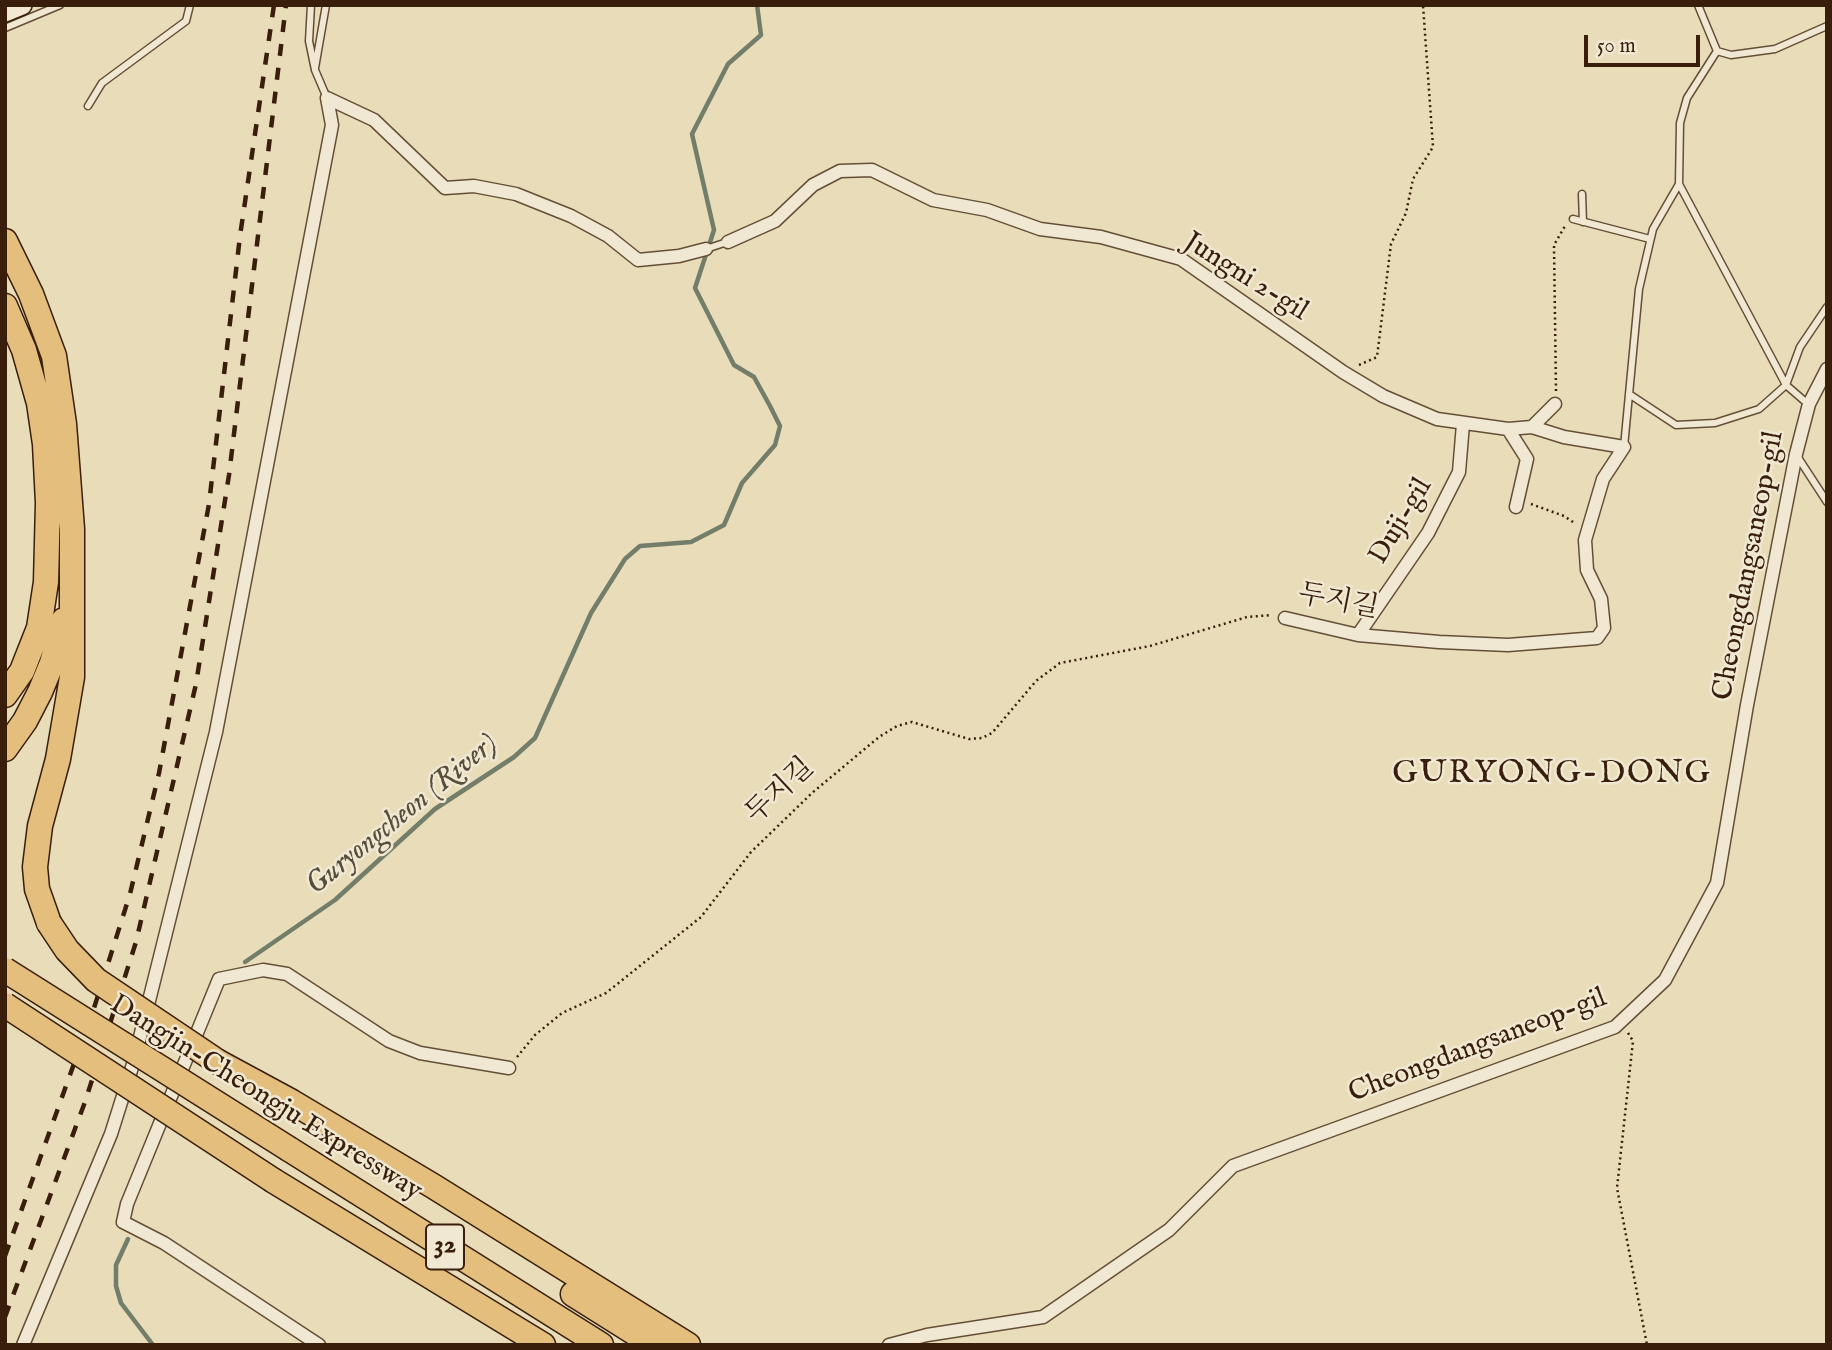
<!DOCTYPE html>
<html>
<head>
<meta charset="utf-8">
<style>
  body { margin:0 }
  #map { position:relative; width:1832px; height:1350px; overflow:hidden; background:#e8dcb9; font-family:"IM FELL English",serif }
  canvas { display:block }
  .frame { position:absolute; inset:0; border:7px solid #391f0b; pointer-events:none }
  .scale { position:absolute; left:1584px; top:35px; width:116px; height:32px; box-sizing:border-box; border:4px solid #391f0b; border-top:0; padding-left:9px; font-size:21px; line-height:24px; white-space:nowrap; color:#391f0b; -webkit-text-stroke:5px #f0e8d2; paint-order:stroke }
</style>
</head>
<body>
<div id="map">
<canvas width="1832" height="1350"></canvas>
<div class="frame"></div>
<div class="scale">50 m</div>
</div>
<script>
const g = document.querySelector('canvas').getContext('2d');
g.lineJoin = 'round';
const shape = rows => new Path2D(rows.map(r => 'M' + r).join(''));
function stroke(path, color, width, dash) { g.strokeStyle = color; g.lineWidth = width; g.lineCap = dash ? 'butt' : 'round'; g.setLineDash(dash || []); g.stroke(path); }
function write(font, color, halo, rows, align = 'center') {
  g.font = font + ' "IM FELL English","Noto Serif KR",serif'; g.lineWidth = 5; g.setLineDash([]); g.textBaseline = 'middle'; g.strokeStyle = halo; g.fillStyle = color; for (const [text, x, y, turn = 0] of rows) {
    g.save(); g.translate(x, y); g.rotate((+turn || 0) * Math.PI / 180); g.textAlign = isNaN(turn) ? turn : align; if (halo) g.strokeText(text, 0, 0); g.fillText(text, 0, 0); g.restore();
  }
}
stroke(shape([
  [245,962,335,900,435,809,514,757,535,738,591,613,625,559,640,546,691,542,724,525,742,483,775,445,780,426,770,406,754,377,734,365,695,288,714,230,692,134,728,64,761,35,757,5],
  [128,1239,116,1265,116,1286,121,1303,153,1345]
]), '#727d6a', 4.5);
const lane = shape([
  [311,5,309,41,315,70,327,98],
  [1698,5,1717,51],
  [5,28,60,5],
  [315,68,326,5],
  [88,106,102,83,186,21,190,5],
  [1679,184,1786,385,1808,404],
  [1582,194,1583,222],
  [1573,219,1650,239],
  [706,249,727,242],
  [1629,394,1676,425,1715,423,1759,409,1786,385,1800,347,1827,307],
  [1624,447,1639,289,1653,229,1679,184,1680,123,1687,98,1717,51,1731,55,1775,49,1827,26],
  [1797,456,1827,502]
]);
const street = shape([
  [327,98,374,120,445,188,474,186,516,194,571,216,608,236,638,260,679,256,706,249],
  [728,242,775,221,813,185,840,171,872,170,933,200,987,210,1040,229,1101,237,1181,259,1343,372,1383,396,1437,419,1508,429,1532,427,1564,437,1624,447,1603,479,1585,540,1587,570,1601,599,1604,628,1597,638,1508,645,1439,642,1358,635,1285,618],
  [1532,427,1555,404],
  [1508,429,1527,459,1516,507],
  [1358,635,1428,533,1459,472,1463,424],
  [23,1345,111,1134,134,1061,216,732,332,125,327,98],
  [319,1345,164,1243,123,1222,127,1204,219,979,263,970,287,974,389,1041,420,1053,509,1068],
  [889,1345,927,1335,1043,1317,1169,1230,1233,1166,1615,1027,1665,980,1717,883,1747,705,1796,454,1809,404,1827,369]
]);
const secondary = shape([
  [5,12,22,5]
]);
const highway = shape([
  [5,241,31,294,54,356,64,424,72,529,72,677,58,759,40,826,35,867,37,889,49,923],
  [5,306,24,350,39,403,45,444,48,503,46,582,39,628,22,671,5,695],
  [5,749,25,721,40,692,52,663,64,620],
  [218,1062,292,1102,433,1186,688,1345],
  [289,1149,601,1345],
  [274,1181,543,1345],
  [573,1294,654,1345]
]);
stroke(lane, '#654e36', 9);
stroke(street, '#654e36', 15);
stroke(secondary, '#391f0b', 22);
stroke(highway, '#391f0b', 27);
stroke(shape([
  [1359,365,1377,357,1391,244,1406,213,1413,179,1433,147,1423,5],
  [1556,391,1554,245,1565,226],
  [1531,504,1564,516,1576,524],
  [1628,1033,1633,1041,1617,1188,1647,1345],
  [517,1057,535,1035,562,1013,606,993,701,917,751,852,812,793,879,737,897,726,912,722,969,739,982,738,992,733,1036,681,1060,663,1150,646,1247,617,1272,615]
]), '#391f0b', 2.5, [2, 3.5]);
stroke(lane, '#f0e8d2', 6);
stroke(street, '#f0e8d2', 12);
stroke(secondary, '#f0e8d2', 19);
stroke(highway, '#e4be7c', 24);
stroke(shape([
  [5,1256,94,1008,130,894,159,773,209,504,240,236,274,5],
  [5,1317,85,1102,136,942,196,684,229,475,286,5]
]), '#391f0b', 4.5, [12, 12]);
const highwayBridge = shape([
  [49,923,67,950,96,980,218,1062],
  [5,970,289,1149],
  [5,1005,274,1181]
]);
stroke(highwayBridge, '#391f0b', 27, []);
stroke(highwayBridge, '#e4be7c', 24);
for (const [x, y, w] of [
  [445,1247,38]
]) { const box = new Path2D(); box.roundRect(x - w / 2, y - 22.5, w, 45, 5); g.fillStyle = '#f0e8d2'; g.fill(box); stroke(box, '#391f0b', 2); }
write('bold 26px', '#391f0b', null, [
  ["32",445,1247]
]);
write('28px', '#391f0b', '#f0e8d2', [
  ["Jungni 2-gil",1245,278,32],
  ["Duji-gil",1402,522,-59],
  ["Cheongdangsaneop-gil",1750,566,-79],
  ["두지길",1338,603,11],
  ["두지길",781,792,-43],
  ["Cheongdangsaneop-gil",1478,1047,-21],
  ["Dangjin-Cheongju Expressway",265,1099,32]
]);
write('italic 30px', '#564e3b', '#f0e8d2', [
  ["Guryongcheon (River)",403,816,-39]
]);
g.letterSpacing = '2px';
write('32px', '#391f0b', '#f0e8d2', [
  ["GURYONG-DONG",1552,775]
]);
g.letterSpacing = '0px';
</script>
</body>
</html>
